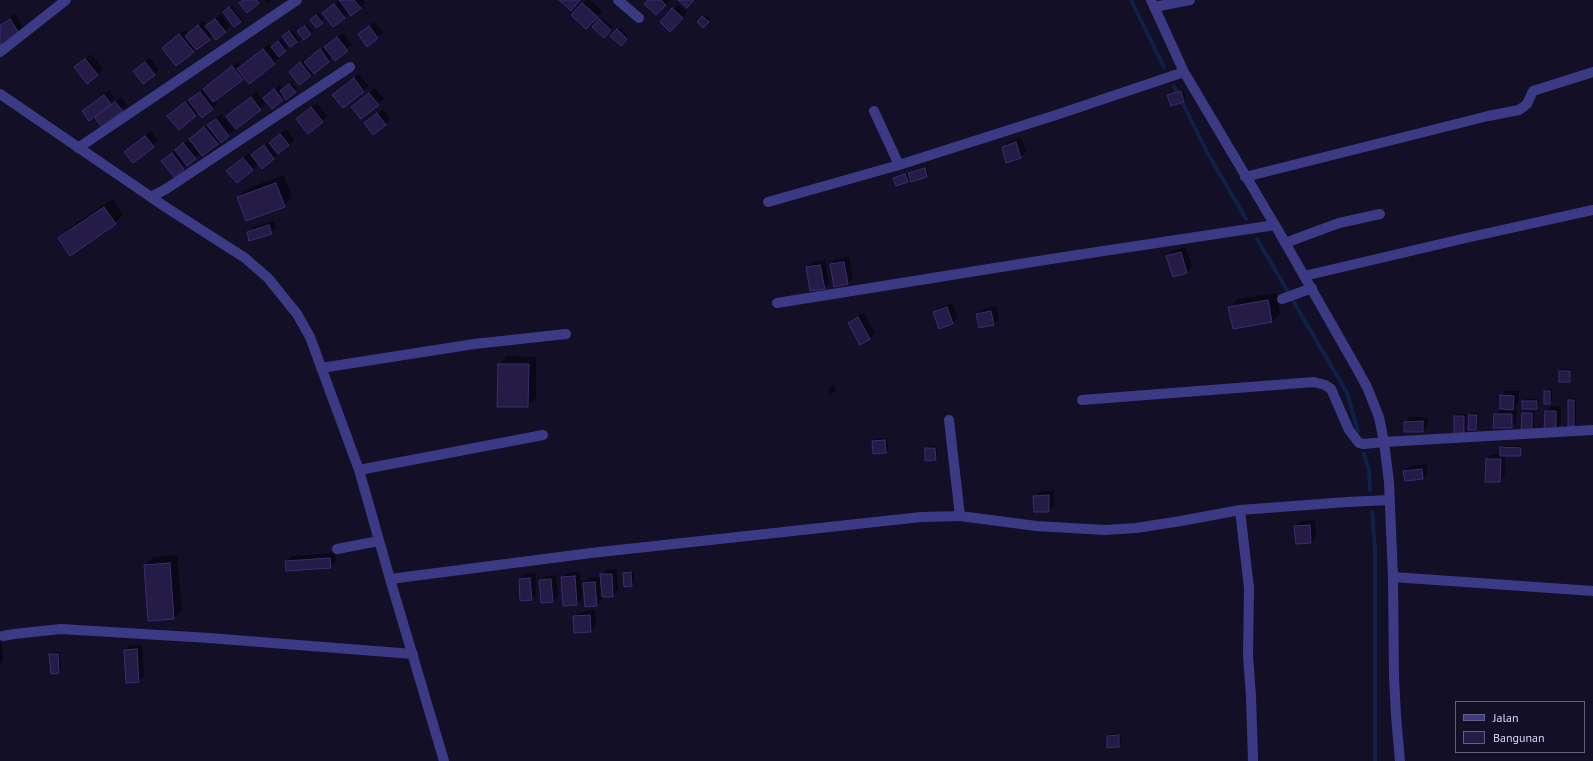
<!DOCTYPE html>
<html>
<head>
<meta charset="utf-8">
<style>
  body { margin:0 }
  #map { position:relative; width:1593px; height:761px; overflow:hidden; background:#130f26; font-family:"PT Sans",sans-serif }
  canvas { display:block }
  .legend { position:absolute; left:1455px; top:701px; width:130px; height:52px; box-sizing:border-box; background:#130f26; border:1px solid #625e7d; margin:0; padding:5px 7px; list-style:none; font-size:12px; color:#d9d4ff }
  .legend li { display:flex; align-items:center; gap:8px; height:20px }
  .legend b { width:20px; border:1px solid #625e7d }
</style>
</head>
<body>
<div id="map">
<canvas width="1593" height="761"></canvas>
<ul class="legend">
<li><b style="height:5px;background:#3d3a85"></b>Jalan</li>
<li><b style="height:11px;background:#241b47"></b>Bangunan</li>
</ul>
</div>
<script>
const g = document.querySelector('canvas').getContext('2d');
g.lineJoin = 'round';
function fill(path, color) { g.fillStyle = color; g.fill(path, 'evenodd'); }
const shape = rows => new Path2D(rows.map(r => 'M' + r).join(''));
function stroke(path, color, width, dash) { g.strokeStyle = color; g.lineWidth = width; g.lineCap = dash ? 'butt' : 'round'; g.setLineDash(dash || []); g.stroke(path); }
fill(shape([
  [265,0,272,0,267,4],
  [340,0,363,0,365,3,360,8,349,12,333,25,329,8],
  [587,0,590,0,602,11,591,23,572,15],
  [649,0,670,0,656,14],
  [678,4,687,12,675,25,673,9],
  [232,6,242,19,240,21,227,10],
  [319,13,324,20,322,22,313,18],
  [15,14,23,27,18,33,0,44,0,24],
  [221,14,230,26,225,31,213,35,193,52,163,48,185,30,188,34,204,21,207,26],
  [705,15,710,19,703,27,698,22],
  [602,18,613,27,604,36,594,27],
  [374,22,383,32,367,45,359,35],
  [307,24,313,31,304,39,301,29],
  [620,28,628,36,621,44,612,36],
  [292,30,299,39,291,46,286,34],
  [343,33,352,45,335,59,333,57,310,75,290,72,306,58,307,60],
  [281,39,288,48,278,56,279,58,274,63,245,76,215,100,218,104,203,116,199,112,195,116,169,116,238,62,241,66,269,44,271,48],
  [91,54,103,69,98,75,81,62],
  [150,58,159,70,154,75,134,71],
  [359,74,369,86,343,107,339,90],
  [292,83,297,89,282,99,270,93,280,85,283,89],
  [375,88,384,99,361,118,352,107],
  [1183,89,1186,99,1183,101,1169,95,1171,93],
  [109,90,115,98,107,107,108,108,121,97,127,105,122,110,96,118,104,109,89,106],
  [256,92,265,104,260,109,228,116],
  [317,103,327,116,322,121,303,114],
  [383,109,391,119,374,133,371,118],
  [221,114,234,130,221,141,220,140,201,152,174,176,163,161],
  [286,129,294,140,262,167,259,163,237,182,228,171,249,153,251,156,270,141,271,142],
  [151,131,158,141,153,146,125,152],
  [1021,138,1026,152,1020,157,1003,147,1008,142],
  [927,167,929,174,927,176,911,181,910,178,907,181,895,178,897,176,907,173,908,175,911,171],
  [284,175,292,198,284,206,238,197,246,189],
  [112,199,123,215,115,223,59,238,67,230],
  [274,221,276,228,271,233,248,233,253,227],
  [1186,247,1192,267,1187,272,1167,256,1172,251],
  [849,257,853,278,848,283,835,286,831,264,836,259],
  [825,260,829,283,824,288,807,267,813,262],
  [1276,293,1280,314,1272,322,1230,307,1238,299],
  [952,303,958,318,952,323,934,313,939,308],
  [996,306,999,319,993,324,977,314,982,309],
  [864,313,875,333,870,339,849,323,854,318],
  [507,356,536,357,536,398,528,406,499,364],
  [1562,369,1571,369,1571,379,1569,381,1560,371],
  [834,385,835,391,832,393,829,394,829,388,831,386],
  [1547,389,1552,389,1552,401,1549,403,1545,391],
  [1506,391,1519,391,1518,403,1513,409,1517,409,1516,422,1511,427,1494,427,1495,414,1501,409,1501,396],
  [1571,398,1576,398,1576,423,1574,425,1569,401],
  [1525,399,1539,399,1539,406,1536,408,1523,401],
  [1551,406,1561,406,1561,424,1555,429,1546,412],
  [1525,411,1534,411,1534,427,1531,430,1523,413],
  [1472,413,1479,413,1478,427,1476,429,1470,415],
  [1457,414,1466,414,1466,430,1464,433,1455,433,1455,416],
  [1410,417,1428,417,1428,425,1423,431,1405,431,1405,422],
  [887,438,888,450,886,452,873,441,875,439],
  [928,446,937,446,937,457,935,459,926,449],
  [1503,446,1523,446,1523,453,1521,455,1505,455,1505,476,1500,481,1486,481,1487,459,1492,454,1501,454,1501,448],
  [1427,464,1428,473,1423,478,1404,471,1410,466],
  [1040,491,1054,491,1054,506,1049,511,1035,511,1034,497],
  [1315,520,1316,537,1311,542,1295,526,1301,521],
  [335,553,336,561,330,567,286,561,291,556],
  [177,555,182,610,174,618,145,565,153,557],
  [617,569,618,590,613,596,602,596,602,600,597,605,586,606,584,583,589,578,601,577,601,575,606,570],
  [626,571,633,571,634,583,632,585,624,573],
  [580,572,582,599,577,604,562,578,567,573],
  [535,573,536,594,531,599,520,579,525,574],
  [556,575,558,596,553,602,540,581,545,576],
  [595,610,596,625,591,631,574,617,579,612],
  [0,643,2,643,3,661,0,664],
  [130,645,142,645,144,676,139,681,125,651],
  [53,652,60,652,61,670,59,672,50,654],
  [1110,734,1121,734,1121,744,1119,746,1108,736]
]), '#0007');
stroke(shape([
  [1131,0,1164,67],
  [1174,86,1207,152,1246,219],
  [1257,239,1347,393,1358,431],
  [1364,454,1369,470,1370,490],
  [1372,512,1375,549,1375,761]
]), '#0c2248', 4);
const building = shape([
  [243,0,256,0,259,3,247,13,239,3,243,0],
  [339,0,354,0,361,8,351,16,339,0],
  [559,0,580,0,571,11,559,0],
  [648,0,661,0,666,5,656,15,644,4,648,0],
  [678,0,694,0,687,8,678,0],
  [582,3,598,17,586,29,571,15,582,3],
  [334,4,345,18,333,27,322,13,334,4],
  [229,7,241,22,234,27,223,12,229,7],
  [672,8,683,18,670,32,660,22,672,8],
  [316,15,323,23,316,28,310,20,316,15],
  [702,16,709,22,703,28,697,22,702,16],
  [10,19,19,33,0,45,0,25,10,19],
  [215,19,226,32,216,40,205,26,215,19],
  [599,19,611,30,604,38,592,27,599,19],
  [198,25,210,40,196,50,185,36,198,25],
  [305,26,311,34,304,40,297,31,305,26],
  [369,26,378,38,367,47,358,34,369,26],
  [617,29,627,39,621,46,610,36,617,29],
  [289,31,297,42,290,47,282,36,289,31],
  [179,34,194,52,176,66,162,48,179,34],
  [337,37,348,51,335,61,324,47,337,37],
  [278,41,286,51,279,57,271,47,278,41],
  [263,49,275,64,249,84,237,69,263,49],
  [320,49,329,62,314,74,304,62,320,49],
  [85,59,98,75,87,84,74,67,85,59],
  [145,62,155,75,143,84,133,71,145,62],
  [300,62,311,76,299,85,289,72,300,62],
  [232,66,243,80,213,102,203,89,232,66],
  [354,78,364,92,343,108,332,95,354,78],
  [289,84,296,92,286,100,280,91,289,84],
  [274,89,283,100,272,109,263,98,274,89],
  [1181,91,1184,102,1171,106,1167,95,1181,91],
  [200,92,213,109,202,118,188,100,200,92],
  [369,93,379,105,361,119,351,107,369,93],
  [104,95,111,104,89,121,82,111,104,95],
  [251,97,261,110,236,129,226,116,251,97],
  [115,102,123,111,102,127,95,118,115,102],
  [185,102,196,116,179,130,167,116,185,102],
  [311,107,323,122,308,134,296,119,311,107],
  [377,113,386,125,373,135,364,123,377,113],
  [216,119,229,136,221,143,207,125,216,119],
  [204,127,218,144,202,156,189,139,204,127],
  [280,134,289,145,278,154,269,143,280,134],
  [145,136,154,147,133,163,124,152,145,136],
  [1016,142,1021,158,1006,163,1002,147,1016,142],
  [183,143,196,159,187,166,175,150,183,143],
  [264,145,274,159,262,169,251,155,264,145],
  [172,153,184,169,174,177,161,161,172,153],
  [243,158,253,170,237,183,226,171,243,158],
  [925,168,927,177,911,182,908,173,925,168],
  [905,174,908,182,896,186,893,178,905,174],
  [276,183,285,207,246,221,237,197,276,183],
  [104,207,116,224,70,256,58,238,104,207],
  [269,225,272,234,249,241,247,232,269,225],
  [1181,252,1187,273,1173,277,1166,256,1181,252],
  [844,262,848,284,834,287,830,264,844,262],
  [820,265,825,289,810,291,806,267,820,265],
  [1268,300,1272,322,1233,329,1228,307,1268,300],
  [947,307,953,324,939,329,933,312,947,307],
  [991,311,994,325,979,328,976,314,991,311],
  [858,317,870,339,860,345,848,323,858,317],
  [498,364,529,364,528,407,497,407,498,364],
  [1559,371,1570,371,1570,382,1559,382,1559,371],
  [1544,391,1550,391,1550,404,1544,404,1544,391],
  [1500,395,1514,396,1513,410,1500,409,1500,395],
  [1568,400,1574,400,1574,426,1568,426,1568,400],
  [1522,401,1537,401,1537,409,1522,409,1522,401],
  [1545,411,1556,411,1556,430,1544,430,1545,411],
  [1522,413,1532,413,1532,431,1521,431,1522,413],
  [1494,414,1512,414,1512,428,1493,428,1494,414],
  [1469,415,1477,415,1476,430,1468,430,1469,415],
  [1454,416,1464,416,1464,434,1454,434,1454,416],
  [1423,421,1423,432,1404,432,1404,422,1423,421],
  [885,440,886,453,873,454,872,441,885,440],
  [1500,447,1521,448,1521,456,1500,456,1500,447],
  [925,448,935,448,936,460,925,461,925,448],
  [1486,459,1501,459,1500,482,1485,482,1486,459],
  [1422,469,1423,479,1405,481,1403,471,1422,469],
  [1049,495,1049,512,1034,512,1033,496,1049,495],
  [1310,525,1311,543,1296,544,1294,526,1310,525],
  [330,558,331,568,286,571,285,561,330,558],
  [170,563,174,619,148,621,144,565,170,563],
  [631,572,632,586,624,587,623,573,631,572],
  [600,574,612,574,613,597,602,597,600,574],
  [575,576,577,605,563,606,561,577,575,576],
  [530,578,532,600,520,601,519,579,530,578],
  [551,579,553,602,541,603,539,580,551,579],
  [595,582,597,606,585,607,583,583,595,582],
  [590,615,591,632,574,633,573,616,590,615],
  [137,649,139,682,126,683,124,650,137,649],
  [49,654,58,654,59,673,51,674,49,654],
  [1119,735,1119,747,1107,748,1107,736,1119,735]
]);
fill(building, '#241b47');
stroke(building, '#3b2d73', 1);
stroke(shape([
  [618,0,639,18],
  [1151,0,1184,72,1279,232,1356,367,1367,387,1379,417,1384,442,1389,482,1393,577,1394,676,1396,716,1400,761],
  [1154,7,1190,0],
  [0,52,66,0],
  [0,94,167,208,245,258,268,278,297,314,310,337,359,470,390,579,444,761],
  [874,111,899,165],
  [78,148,297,0],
  [1245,177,1488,116,1519,110,1527,104,1533,91,1593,72],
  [151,197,166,189,350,67],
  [768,202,899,165,1056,115,1184,72],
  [1285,243,1339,223,1380,214],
  [1304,276,1466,238,1593,210],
  [1282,299,1312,288],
  [777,303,1051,259,1275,225],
  [321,368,474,344,566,334],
  [1082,400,1314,382,1325,385,1331,389,1349,430,1359,443,1364,444,1384,442,1593,430],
  [949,420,960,516],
  [359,470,543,435],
  [1240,510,1249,588,1248,656,1251,696,1253,761],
  [337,549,379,541],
  [1393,577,1593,591],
  [390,579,591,553,921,517,960,516,1036,526,1105,530,1136,528,1181,521,1240,510,1347,502,1390,500],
  [3,636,14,634,61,629,209,638,413,654]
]), '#3d3a85', 10);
</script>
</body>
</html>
